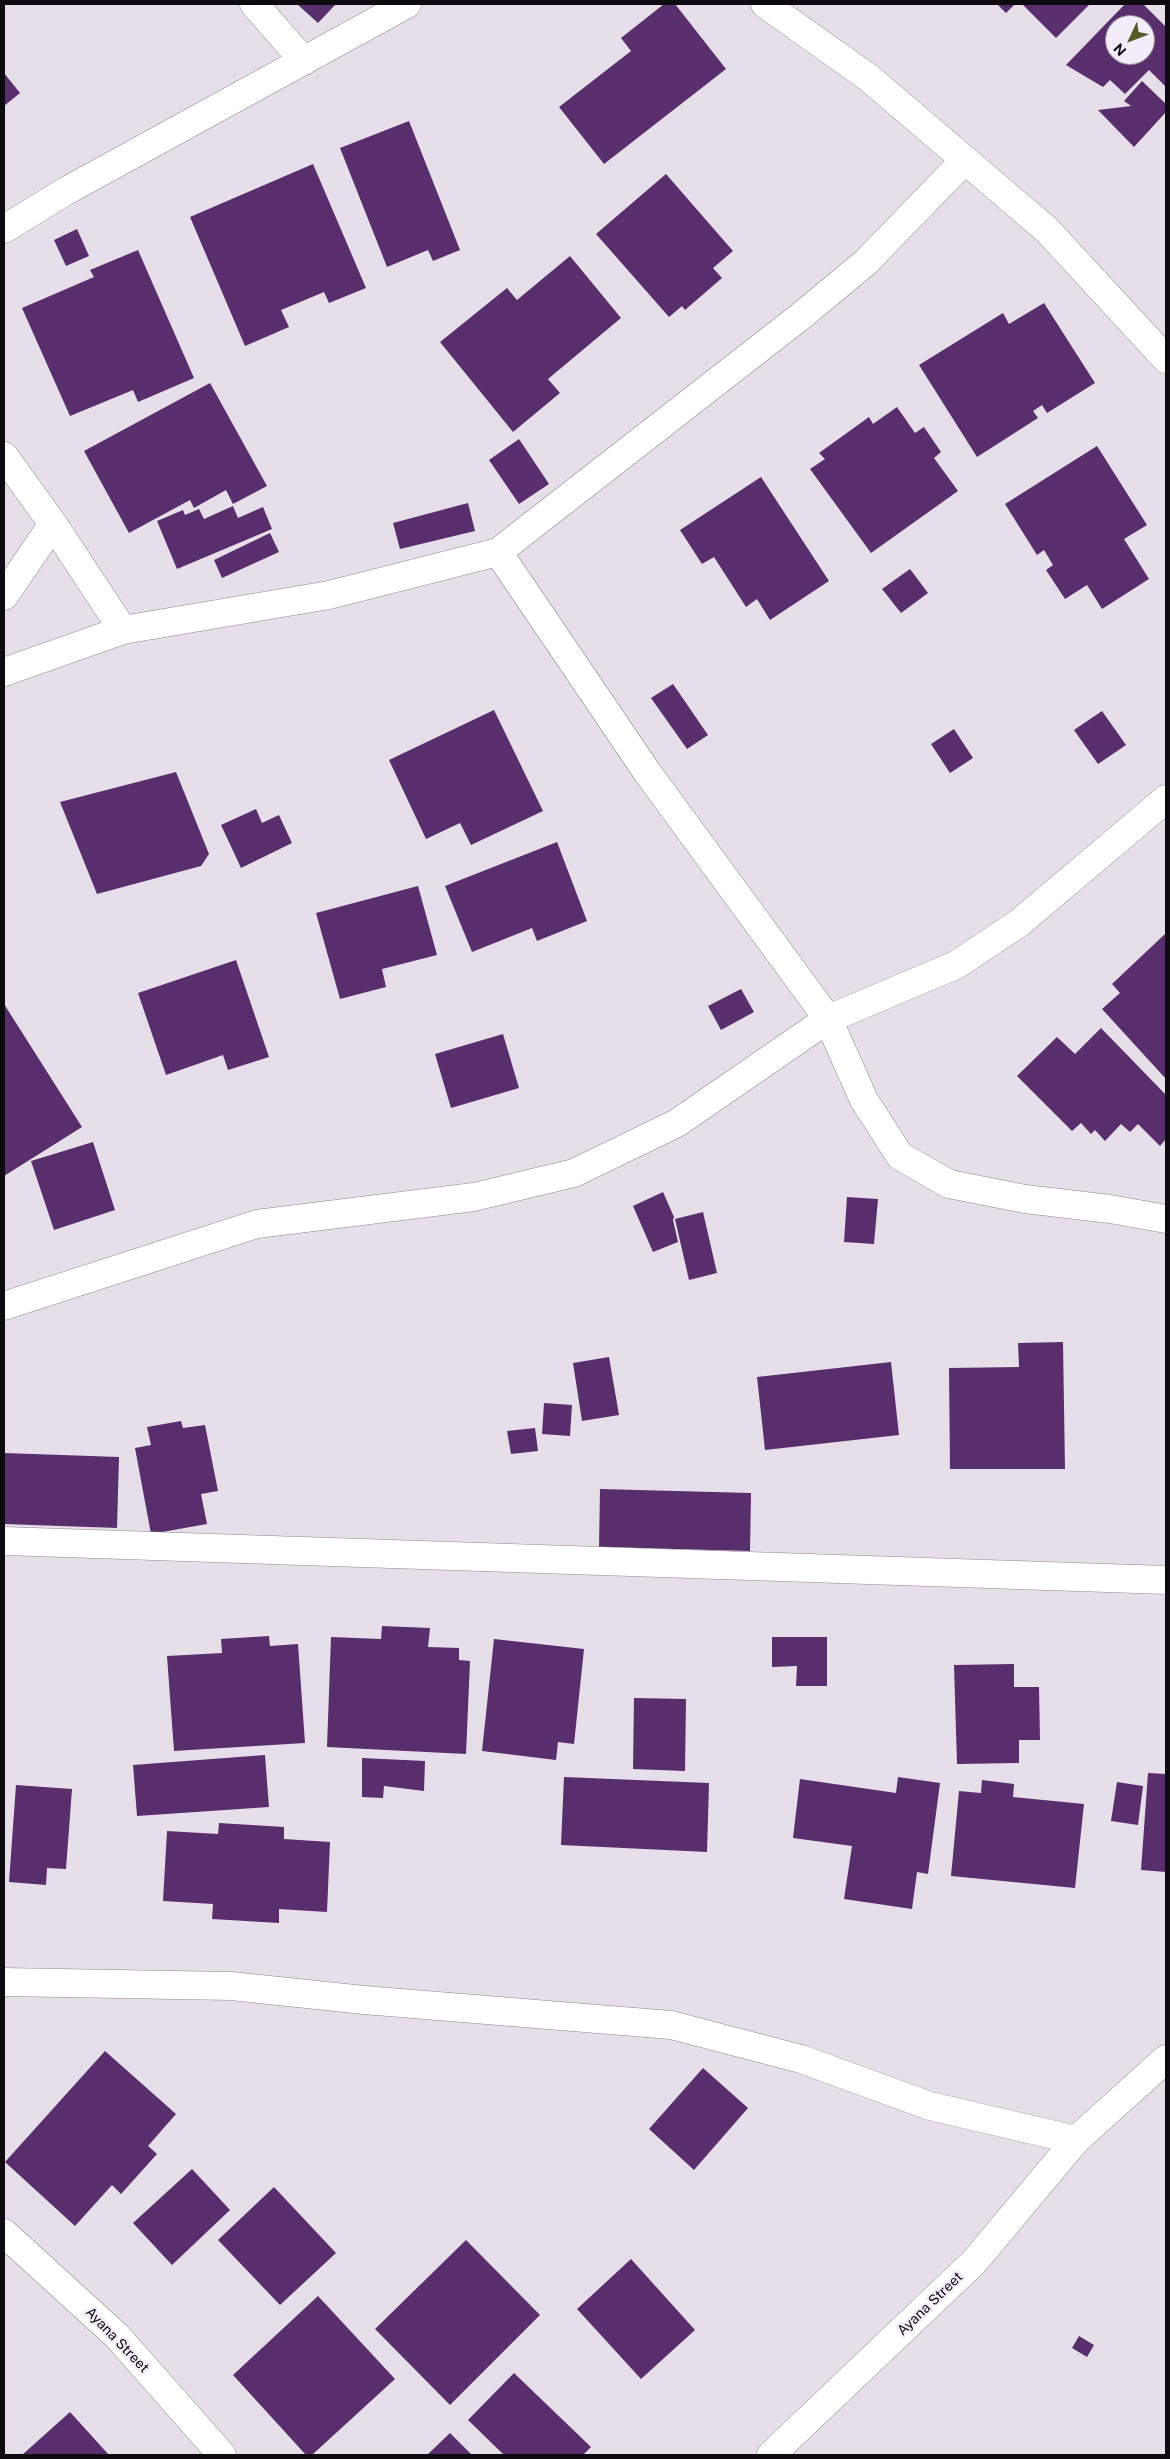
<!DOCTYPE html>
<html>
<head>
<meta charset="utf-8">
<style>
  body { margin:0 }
  #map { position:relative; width:1170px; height:2459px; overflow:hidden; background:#e6dfea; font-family:"Public Sans",sans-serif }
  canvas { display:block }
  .frame { position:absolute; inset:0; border:5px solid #0d0b0f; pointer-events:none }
  .north { position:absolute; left:1105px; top:15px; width:50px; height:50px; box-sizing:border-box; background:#f4ecf8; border:1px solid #98929b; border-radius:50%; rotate:227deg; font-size:14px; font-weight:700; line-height:20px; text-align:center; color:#0d0b0f }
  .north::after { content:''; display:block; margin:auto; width:18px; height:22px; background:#595a27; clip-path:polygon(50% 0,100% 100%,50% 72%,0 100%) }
</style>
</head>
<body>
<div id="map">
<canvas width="1170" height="2459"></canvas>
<div class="frame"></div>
<div class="north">N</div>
</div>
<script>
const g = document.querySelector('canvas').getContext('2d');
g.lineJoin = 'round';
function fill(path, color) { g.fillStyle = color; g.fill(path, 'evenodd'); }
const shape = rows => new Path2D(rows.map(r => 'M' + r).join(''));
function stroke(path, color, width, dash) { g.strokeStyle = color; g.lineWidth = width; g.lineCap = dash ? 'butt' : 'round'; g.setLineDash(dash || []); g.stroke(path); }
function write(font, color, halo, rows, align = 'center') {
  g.font = font + ' "Public Sans",sans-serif'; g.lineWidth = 5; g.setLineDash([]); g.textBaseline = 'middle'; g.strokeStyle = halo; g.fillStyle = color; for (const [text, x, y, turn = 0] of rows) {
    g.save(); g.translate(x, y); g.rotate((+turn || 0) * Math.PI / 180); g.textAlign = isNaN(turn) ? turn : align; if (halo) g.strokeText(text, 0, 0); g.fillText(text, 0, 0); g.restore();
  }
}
fill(shape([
  [297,4,336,4,318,23],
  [664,4,675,4,726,69,604,164,559,107,631,51,621,38],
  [997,4,1015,4,1006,13],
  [1022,4,1090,4,1056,38],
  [1125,4,1143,4,1166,27,1166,87,1149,70,1125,94,1110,80,1103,87,1066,65],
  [1115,25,1145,25,1145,55,1115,55],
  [4,73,20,93,4,106],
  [1142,81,1166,104,1166,112,1134,147,1098,110,1131,106,1124,101],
  [409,121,460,250,433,261,428,250,387,267,340,148],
  [313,164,366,288,329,303,324,292,281,310,289,327,245,346,190,217],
  [666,174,733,251,713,268,722,278,685,310,682,306,669,317,596,234],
  [77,229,89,256,66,266,54,240],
  [138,250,194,378,138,402,133,390,70,416,22,308,94,277,90,270],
  [570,256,621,318,548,379,560,393,513,432,440,342,507,288,517,300],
  [1044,303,1095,383,1047,413,1042,405,1033,411,1038,418,977,457,919,365,1003,313,1009,324],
  [210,383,267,486,233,504,226,490,194,508,190,500,129,533,84,451],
  [897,407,915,433,924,427,941,452,934,458,958,491,871,553,810,469,825,459,819,453,869,417,873,424],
  [519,439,549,484,519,504,489,460],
  [1097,446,1147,525,1124,539,1149,579,1102,609,1087,585,1065,599,1046,570,1053,565,1044,550,1037,555,1005,504],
  [761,477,829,581,770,620,757,599,746,607,714,557,702,564,680,530],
  [468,503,475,531,400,549,393,523],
  [233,506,238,518,263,507,272,529,177,569,157,521,183,510,185,515,199,509,204,519],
  [270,533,279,552,222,578,214,560],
  [910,569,928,593,901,613,882,589],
  [673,684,708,735,687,749,651,698],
  [494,710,543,811,471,845,460,823,426,839,389,760],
  [1102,711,1126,745,1098,764,1074,730],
  [954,729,973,758,950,773,931,744],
  [176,772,209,854,201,866,97,894,60,802],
  [256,809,262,823,279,815,292,843,241,868,221,825],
  [557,842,587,921,537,941,532,928,472,952,445,886],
  [418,886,437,955,382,969,386,987,340,999,316,913],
  [1166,933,1166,1079,1102,1009,1120,993,1112,984],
  [236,960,269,1057,228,1070,223,1055,166,1075,138,993],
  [741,989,754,1012,721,1030,708,1006],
  [4,1004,82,1127,4,1176],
  [1101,1028,1166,1095,1166,1139,1160,1146,1138,1124,1130,1132,1121,1124,1105,1141,1095,1130,1091,1134,1081,1123,1072,1131,1017,1076,1057,1037,1075,1054],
  [503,1034,519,1088,451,1108,435,1054],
  [93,1142,115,1210,54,1230,31,1161],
  [663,1192,674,1217,673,1220,678,1242,653,1252,633,1206],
  [847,1197,878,1199,874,1244,844,1242],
  [703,1212,717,1273,689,1280,675,1219],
  [1063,1342,1065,1469,950,1469,949,1368,1019,1367,1018,1343],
  [609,1357,619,1415,582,1421,573,1363],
  [891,1362,899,1435,765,1450,757,1377],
  [544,1403,572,1405,570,1436,542,1434],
  [181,1421,183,1428,205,1425,218,1491,201,1494,207,1524,151,1534,135,1448,151,1445,147,1427],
  [535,1428,538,1451,511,1454,507,1431],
  [4,1453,119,1457,117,1528,4,1524],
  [600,1489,751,1493,750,1551,599,1547],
  [382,1626,430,1628,428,1647,459,1648,459,1660,470,1661,466,1754,327,1747,331,1637,381,1639],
  [269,1636,270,1646,298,1644,305,1743,174,1751,167,1656,222,1653,221,1639],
  [772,1637,827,1637,827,1686,796,1686,797,1666,772,1667],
  [494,1639,584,1649,574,1744,558,1742,556,1760,482,1751],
  [1014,1664,1014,1687,1039,1687,1040,1740,1019,1740,1019,1763,957,1764,954,1665],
  [634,1698,686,1699,685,1771,633,1769],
  [265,1755,269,1807,137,1816,133,1765],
  [362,1758,425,1761,424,1791,384,1786,383,1798,362,1797],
  [1148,1773,1166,1774,1166,1872,1141,1870],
  [564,1777,709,1783,707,1852,561,1845],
  [898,1777,940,1783,928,1874,917,1872,912,1909,844,1899,852,1846,793,1838,800,1779,896,1793],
  [982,1780,1014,1784,1013,1797,1084,1804,1075,1888,951,1876,959,1791,981,1793],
  [1117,1782,1143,1786,1138,1825,1111,1821],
  [16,1785,72,1789,66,1869,47,1868,46,1885,9,1882],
  [219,1823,284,1827,284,1839,330,1842,327,1912,279,1909,279,1923,212,1919,213,1904,163,1901,167,1831,218,1834],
  [105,2051,176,2114,148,2146,157,2154,121,2194,112,2185,75,2226,5,2162],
  [703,2068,748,2108,694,2170,649,2129],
  [192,2169,230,2210,172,2265,133,2223],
  [274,2187,336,2253,280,2305,218,2240],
  [466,2240,540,2315,450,2405,375,2329],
  [631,2259,695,2330,641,2379,577,2309],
  [318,2296,395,2379,312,2455,306,2455,233,2375],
  [1079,2336,1094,2345,1087,2357,1072,2348],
  [514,2373,591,2447,583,2455,504,2455,468,2420],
  [70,2412,109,2455,22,2455],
  [450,2433,472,2455,427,2455]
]), '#592e6c');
const minor = shape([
  [254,4,304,61],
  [765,4,869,78,1047,230,1166,359],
  [4,229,66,191,407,4],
  [4,456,53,524,123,630],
  [498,552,801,316,866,262,964,161],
  [4,596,53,524],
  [4,672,123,630,329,595,498,552,647,772,828,1019,864,1100,900,1156,949,1184,1025,1199,1110,1209,1166,1219],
  [4,1306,257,1224,474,1197,574,1173,677,1123,828,1019,956,965,1019,923,1166,799],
  [4,1541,1166,1580],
  [4,1982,231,1986,364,2000,671,2025,801,2059,930,2106,1076,2140],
  [4,2233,117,2336,222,2455],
  [771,2455,974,2262,1076,2140,1166,2059]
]);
stroke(minor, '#8e8791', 29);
stroke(minor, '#fff', 28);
write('14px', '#0d0b0f', '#f4ecf8', [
  ["Ayana Street",930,2304,-44],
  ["Ayana Street",117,2340,46]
]);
</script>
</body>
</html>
